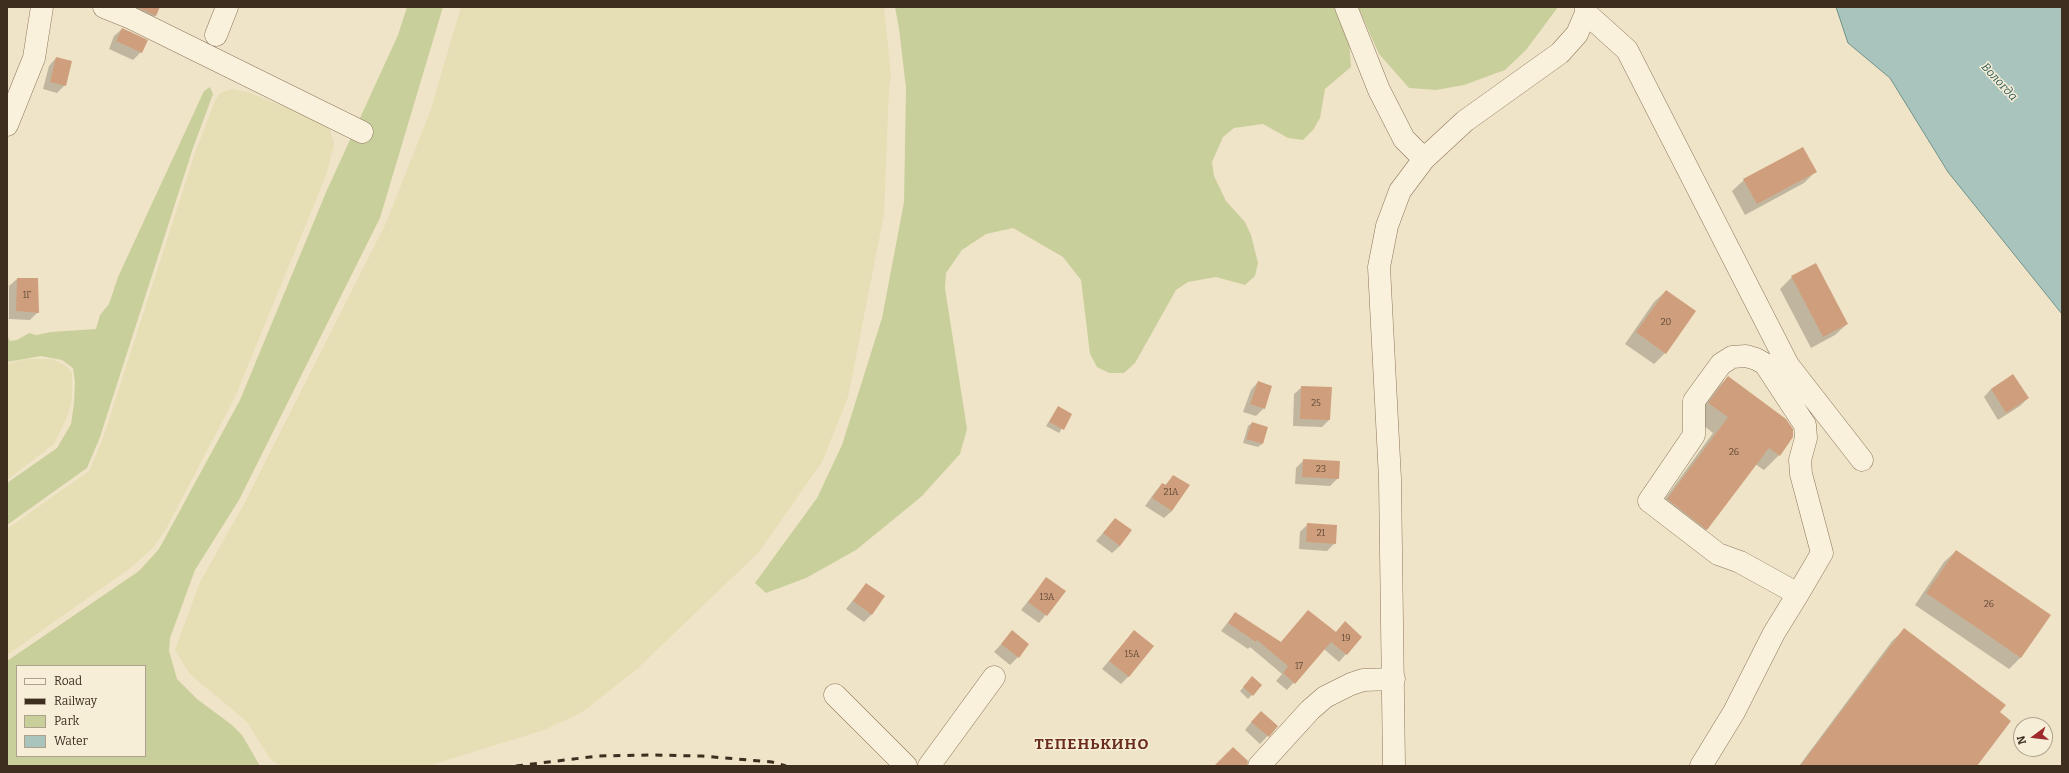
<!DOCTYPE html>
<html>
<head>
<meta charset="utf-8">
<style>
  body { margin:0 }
  #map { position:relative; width:2069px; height:773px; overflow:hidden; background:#f0e4c8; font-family:Bitter,serif }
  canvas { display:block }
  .frame { position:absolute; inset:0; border:8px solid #3d2e20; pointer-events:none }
  .legend { position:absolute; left:16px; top:665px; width:130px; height:92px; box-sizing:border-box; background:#f7eed8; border:1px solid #ada18e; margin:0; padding:5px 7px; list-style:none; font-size:12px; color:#3d2e20 }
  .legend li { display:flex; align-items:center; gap:8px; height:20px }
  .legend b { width:20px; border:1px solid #ada18e }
  .north { position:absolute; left:2013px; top:717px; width:40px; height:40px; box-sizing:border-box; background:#f7eed8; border:1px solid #ada18e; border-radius:50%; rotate:255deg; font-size:11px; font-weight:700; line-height:16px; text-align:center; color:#3d2e20 }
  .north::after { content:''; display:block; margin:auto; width:14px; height:18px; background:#9e2a2b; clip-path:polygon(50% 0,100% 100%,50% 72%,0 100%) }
</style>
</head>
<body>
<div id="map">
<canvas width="2069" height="773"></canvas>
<div class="frame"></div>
<ul class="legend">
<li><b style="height:5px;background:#faf1dc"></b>Road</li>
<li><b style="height:5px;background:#3d2e20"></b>Railway</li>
<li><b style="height:11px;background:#c9cf9b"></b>Park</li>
<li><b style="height:11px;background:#a9c4bc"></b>Water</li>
</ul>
<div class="north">N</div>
</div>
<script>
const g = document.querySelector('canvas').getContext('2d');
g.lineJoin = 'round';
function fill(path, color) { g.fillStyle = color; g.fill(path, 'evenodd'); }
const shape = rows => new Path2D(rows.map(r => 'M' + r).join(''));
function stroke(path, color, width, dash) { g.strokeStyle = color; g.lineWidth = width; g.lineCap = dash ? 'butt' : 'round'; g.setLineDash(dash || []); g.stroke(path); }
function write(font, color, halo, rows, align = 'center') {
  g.font = font + ' Bitter,serif'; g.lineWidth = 3; g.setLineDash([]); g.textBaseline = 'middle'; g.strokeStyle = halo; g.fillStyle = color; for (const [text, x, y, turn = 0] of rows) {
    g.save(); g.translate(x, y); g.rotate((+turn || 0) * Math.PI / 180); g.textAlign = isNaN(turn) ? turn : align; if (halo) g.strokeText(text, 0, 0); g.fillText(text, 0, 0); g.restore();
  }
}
fill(shape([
  [461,7,884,7,891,75,889,88,884,215,848,397,822,462,759,552,637,669,581,713,544,730,428,766,282,766,271,760,247,722,190,674,175,650,200,582,244,504,386,223,430,112],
  [233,89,248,92,326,124,330,130,334,144,327,173,235,397,165,531,152,549,129,569,7,655,7,529,89,471,103,438,196,150,216,99,220,93],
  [26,359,52,359,66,366,72,373,72,399,68,415,54,444,7,480,7,364]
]), '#e6deb5');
fill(shape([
  [407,7,443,7,380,218,239,500,195,570,170,638,169,651,177,679,197,699,232,725,242,735,260,766,7,766,7,661,139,571,159,549,240,400,327,190,398,35],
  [17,666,145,666,145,756,17,756],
  [895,7,1342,7,1348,25,1351,67,1325,89,1320,118,1313,130,1303,140,1288,138,1263,124,1234,128,1223,137,1212,162,1214,176,1226,201,1245,222,1251,235,1258,263,1255,276,1245,285,1216,277,1188,282,1176,290,1135,363,1124,373,1109,373,1097,367,1090,354,1081,280,1063,257,1013,228,986,234,962,250,946,273,945,288,967,429,960,454,921,497,856,550,806,578,766,593,755,583,817,498,842,445,882,318,904,202,906,88,899,29],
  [1358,7,1558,7,1526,50,1505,70,1464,85,1436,90,1409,88,1379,54],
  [210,87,213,94,193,148,100,437,87,468,7,525,7,483,57,448,71,424,74,403,75,382,73,368,62,360,41,356,7,362,7,335,10,341,17,340,29,333,36,335,51,332,96,329,100,315,109,304,118,277,204,91]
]), '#c9cf9b');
const water = shape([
  [1836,7,2062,7,2062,314,1948,172,1890,78,1848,43,1836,7]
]);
fill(water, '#a9c4bc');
stroke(water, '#6f938a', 1);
fill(shape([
  [128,7,159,7,155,16,147,23],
  [122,29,146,41,141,52,133,60,109,49,114,36],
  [56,58,65,85,57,93,43,89,49,66],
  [1815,172,1804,183,1745,215,1732,191,1744,180],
  [1792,277,1847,324,1835,335,1811,348,1780,289],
  [17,279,38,312,30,320,9,319,9,286],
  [1666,291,1665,353,1654,364,1625,344,1654,302],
  [2013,375,2028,398,2020,406,1998,420,1984,397,1991,389],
  [1728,377,1779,455,1764,470,1755,464,1707,529,1691,545,1653,515,1713,433,1694,418,1713,392],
  [1258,382,1264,408,1256,416,1243,412,1251,390],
  [1302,387,1329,420,1322,427,1293,426,1294,394],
  [1058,407,1071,414,1059,433,1046,426],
  [1252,423,1262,444,1258,447,1243,443,1248,426],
  [1304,460,1338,478,1330,486,1295,484,1296,468],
  [1174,476,1172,511,1164,518,1145,506,1155,492,1162,484,1165,485],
  [1115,519,1120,546,1112,553,1096,541],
  [1308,524,1335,543,1327,551,1299,549,1300,532],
  [1956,551,2021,657,2009,669,1915,605,1944,562],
  [1046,579,1064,592,1039,623,1021,610],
  [866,584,872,614,864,622,846,609],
  [1308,611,1335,633,1345,623,1361,637,1339,662,1324,649,1287,690,1276,681,1282,674,1250,647,1248,649,1221,631,1235,613,1280,643],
  [1904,630,1999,713,1976,766,1799,766,1892,641],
  [1134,631,1129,676,1121,684,1102,669],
  [1012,632,1018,657,1010,665,994,652],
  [1249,681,1261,685,1248,699,1240,691],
  [1253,720,1277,726,1260,744,1245,730]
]), '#0003');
fill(shape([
  [137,7,160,7,156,16],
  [122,28,148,40,142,53,116,41],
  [56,57,72,61,66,86,50,82],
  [1803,147,1817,172,1757,204,1743,179],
  [1816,263,1848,324,1823,337,1791,276],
  [17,278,38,278,39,313,16,311],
  [1666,290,1696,311,1666,354,1636,332],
  [2013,374,2029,398,2006,413,1991,389],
  [1728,376,1786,419,1793,429,1793,437,1780,456,1769,448,1707,530,1667,499,1728,417,1708,403],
  [1258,381,1272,386,1265,409,1250,404],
  [1301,386,1332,387,1330,420,1300,419],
  [1058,406,1072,414,1064,430,1049,422],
  [1252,422,1268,427,1263,444,1246,439],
  [1303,459,1340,461,1339,479,1302,477],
  [1173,475,1190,485,1172,511,1152,498,1162,483,1166,485],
  [1115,518,1132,530,1120,546,1103,533],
  [1307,523,1337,525,1336,544,1306,542],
  [1956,550,2051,615,2021,658,1926,593],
  [1046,577,1066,591,1047,616,1028,602],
  [866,583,885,596,872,615,853,601],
  [1308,610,1336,632,1345,621,1362,637,1347,655,1331,642,1295,684,1283,673,1288,666,1257,640,1256,642,1228,623,1235,612,1281,642],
  [1904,628,2006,705,2000,712,2011,721,1977,766,1800,766],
  [1012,630,1029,644,1019,658,1001,644],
  [1134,630,1154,646,1129,677,1109,661],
  [1252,676,1262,685,1253,696,1243,687],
  [1261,711,1278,726,1269,737,1251,722],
  [1233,747,1248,761,1247,766,1214,766]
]), '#cf9f7d');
const minor = shape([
  [104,7,129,17,362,132],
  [1346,7,1379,90,1404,139,1424,159],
  [1586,13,1627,50,1788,365,1862,460],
  [216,35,227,7],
  [7,125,34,58,42,7],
  [835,695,906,766],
  [929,766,994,677],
  [1259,766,1310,710,1325,697,1351,684,1363,680,1394,679],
  [1394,766,1390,479,1379,267,1387,226,1400,191,1424,159,1465,121,1560,53,1577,34,1586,13,1586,7],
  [1701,766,1734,712,1774,633,1798,594,1822,553,1801,474,1800,460,1806,438,1805,425,1765,364,1756,359,1746,356,1732,357,1721,364,1694,401,1694,435,1649,501,1718,554,1740,562,1798,594]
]);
stroke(minor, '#8d765c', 23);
stroke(minor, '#faf1dc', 22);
stroke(shape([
  [516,766,598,756,650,755,702,756,772,762,786,766]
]), '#3d2e20', 3, [7, 7]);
write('9px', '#624a37', null, [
  ["1Г",27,295],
  ["20",1666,322],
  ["25",1316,403],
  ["26",1734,452],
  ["23",1321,469],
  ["21А",1171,492],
  ["21",1321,533],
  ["13А",1047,597],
  ["26",1989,604],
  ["19",1346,638],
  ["15А",1132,654],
  ["17",1299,666]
]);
write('italic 12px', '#2f5d5a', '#f7eed8', [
  ["Вологда",1999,82,47]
]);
g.letterSpacing = '1px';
write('bold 15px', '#6b2e1e', '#f7eed8', [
  ["ТЕПЕНЬКИНО",1092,745]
]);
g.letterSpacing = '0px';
</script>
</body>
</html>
